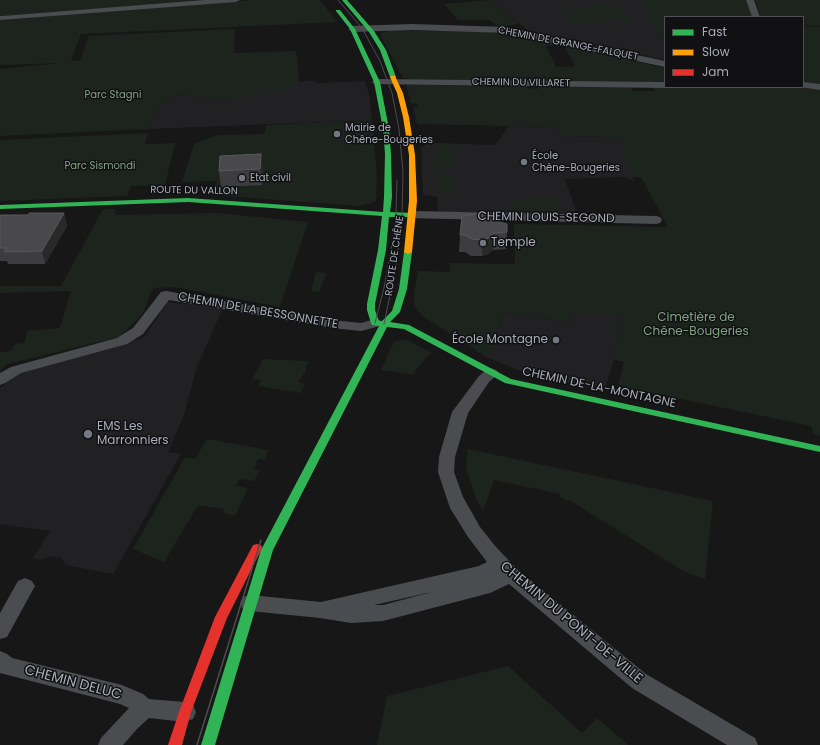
<!DOCTYPE html>
<html>
<head>
<meta charset="utf-8">
<style>
  body { margin:0 }
  #map { position:relative; width:820px; height:745px; overflow:hidden; background:#171717; font-family:Poppins,sans-serif }
  canvas { display:block }
  .legend { position:absolute; left:664px; top:16px; width:140px; height:72px; box-sizing:border-box; background:#111113; border:1px solid #4d4f55; margin:0; padding:5px 7px; list-style:none; font-size:12px; color:#a8adb8 }
  .legend li { display:flex; align-items:center; gap:8px; height:20px }
  .legend b { width:20px; border:1px solid #4d4f55 }
</style>
</head>
<body>
<div id="map">
<canvas width="820" height="745"></canvas>
<ul class="legend">
<li><b style="height:5px;background:#30b455"></b>Fast</li>
<li><b style="height:5px;background:#ff9f0a"></b>Slow</li>
<li><b style="height:5px;background:#e5322d"></b>Jam</li>
</ul>
</div>
<script>
const g = document.querySelector('canvas').getContext('2d');
g.lineJoin = 'round';
function fill(path, color) { g.fillStyle = color; g.fill(path, 'evenodd'); }
const shape = rows => new Path2D(rows.map(r => 'M' + r).join(''));
function stroke(path, color, width, dash) { g.strokeStyle = color; g.lineWidth = width; g.lineCap = dash ? 'butt' : 'round'; g.setLineDash(dash || []); g.stroke(path); }
function write(font, color, halo, rows, align = 'center') {
  g.font = font + ' Poppins,sans-serif'; g.lineWidth = 3; g.setLineDash([]); g.textBaseline = 'middle'; g.strokeStyle = halo; g.fillStyle = color; for (const [text, x, y, turn = 0] of rows) {
    g.save(); g.translate(x, y); g.rotate((+turn || 0) * Math.PI / 180); g.textAlign = isNaN(turn) ? turn : align; if (halo) g.strokeText(text, 0, 0); g.fillText(text, 0, 0); g.restore();
  }
}
fill(shape([
  [489,0,643,0,665,47,665,60,529,31],
  [309,80,318,83,365,81,370,98,372,120,149,129,155,110,173,96,190,95,224,103],
  [509,126,560,127,558,128,559,136,620,137,634,181,624,177,565,179,577,214,438,212,437,197,423,195,421,148,426,144,437,143,495,145],
  [168,302,223,308,196,369,184,415,168,452,181,454,113,574,66,565,61,558,50,556,41,560,33,558,50,531,0,524,0,388,18,371,102,351,144,337],
  [505,312,573,323,572,314,621,314,614,360,605,389,600,390,525,373,488,358]
]), '#212123');
fill(shape([
  [0,0,220,0,0,16],
  [253,0,320,0,337,22,81,34,71,61,80,61,89,36,235,29,234,53,296,51,300,84,224,103,190,95,173,96,155,110,149,129,0,136,0,69,60,63,0,65,0,19],
  [489,0,519,24,498,27,490,20,458,20,444,4],
  [642,0,746,0,752,17,665,17,665,47],
  [755,0,820,0,820,26,803,25,803,17,761,17],
  [613,4,634,18,576,25,557,10],
  [803,26,820,27,820,84,803,82],
  [392,30,487,32,528,37,552,43,554,45,546,46,556,67,575,66,564,46,565,46,665,68,665,82,411,80,403,78,380,35,381,33],
  [407,84,526,84,527,88,538,89,538,85,630,86,633,91,654,91,652,86,665,87,800,87,820,90,820,436,813,433,811,426,618,386,624,362,614,360,621,314,572,314,573,323,505,312,488,358,421,315,414,304,414,292,418,271,449,272,450,263,515,264,514,224,668,227,641,177,632,177,620,137,559,136,558,128,560,127,417,124,413,107,418,106,417,104,411,103,406,86],
  [370,120,372,121,377,176,376,201,373,203,358,206,212,195,217,181,182,182,194,144,218,135,264,134,266,125],
  [148,133,145,144,175,143,165,185,131,186,127,196,0,201,0,140],
  [435,143,452,144,454,168,436,168],
  [455,173,457,193,438,193,437,174],
  [558,197,563,210,514,212,510,199],
  [103,209,115,209,115,215,217,213,308,222,280,307,175,287,153,288,143,313,120,337,7,364,0,371,0,352,11,351,15,344,24,343,28,331,60,328,71,291,0,293,0,286,61,286],
  [316,272,326,273,320,292,311,291],
  [406,339,432,353,426,358,416,370,414,375,381,370,394,342],
  [263,359,308,361,305,372,298,382,305,384,300,393,258,386,261,380,252,379],
  [207,439,269,450,265,460,258,459,254,469,260,470,254,481,239,479,236,486,248,488,235,516,223,513,224,509,198,505,164,562,133,549,185,457,195,459],
  [468,449,713,501,705,579,685,572,569,500,567,501,560,497,560,494,494,480,483,511,477,501,466,468],
  [508,666,582,733,597,718,628,745,377,745,387,696]
]), '#1d241e');
fill(shape([
  [205,0,240,0,236,2,0,20,0,16,2,16,205,0],
  [746,0,754,0,760,17,752,17,746,0],
  [412,24,506,27,665,61,665,67,506,33,412,30,352,32,348,29,352,26,412,24],
  [377,79,665,82,665,87,668,87,665,88,374,84,372,82,374,80,377,79],
  [803,82,820,84,820,90,800,87,803,87,803,82],
  [412,211,656,216,660,217,662,220,660,223,656,224,408,218,406,215,408,212,412,211],
  [166,291,332,320,361,323,375,319,380,320,382,323,380,326,361,331,332,328,169,300,143,334,127,344,21,373,5,383,0,385,0,373,11,367,117,338,133,328,161,292,166,291],
  [491,368,496,370,499,373,489,382,468,413,455,457,454,472,463,497,480,527,496,547,518,570,646,674,755,738,758,745,727,745,632,688,509,584,490,593,383,621,351,623,320,618,250,611,243,609,240,603,243,597,250,595,321,602,479,566,487,562,468,537,450,508,438,472,439,457,452,412,479,376,486,370,491,368],
  [432,592,383,605,374,605,432,592],
  [25,578,32,581,35,586,7,637,0,639,0,613,18,581,25,578],
  [0,651,7,654,12,658,122,685,143,694,149,699,185,702,193,705,196,712,193,719,185,722,149,718,137,729,123,745,98,745,101,738,129,708,120,704,0,673,0,651]
]), '#4b4c50');
fill(shape([
  [342,0,347,0,374,31,386,50,396,77,395,78,390,77,380,50,369,32,342,0],
  [336,10,340,10,355,29,380,82,389,129,391,154,392,197,390,212,412,213,416,215,412,217,389,217,386,250,375,304,375,310,379,321,382,321,392,311,399,289,404,252,405,250,411,250,412,252,407,289,400,312,390,322,409,325,511,379,820,446,820,452,505,383,404,329,387,327,273,550,215,745,201,745,261,550,379,326,372,325,371,323,367,310,367,304,378,250,382,216,188,202,0,209,0,205,188,198,383,212,384,197,385,154,383,129,374,82,350,29,336,11,336,10]
]), '#30b455');
fill(shape([
  [391,76,395,76,403,93,409,117,415,155,417,201,412,252,408,254,404,252,409,201,409,155,403,117,397,93,390,77,391,76]
]), '#ff9f0a');
fill(shape([
  [257,544,261,545,262,548,227,618,191,712,182,745,168,745,179,712,215,617,253,545,257,544]
]), '#e5322d');
stroke(shape([
  [338,0,362,28,380,61,392,93,399,129,403,172,402,215,396,266,384,324],
  [375,323,384,288,391,250,396,215,397,180]
]), '#4b4c4f', 1);
stroke(shape([
  [197,745,261,540]
]), '#4b4c4f', 1.5);
fill(shape([
  [263,170,262,185,221,187,219,171],
  [64,213,67,226,45,264,8,264,7,261,0,261,0,215,27,215],
  [507,232,506,249,493,250,488,254,482,256,471,256,465,252,459,252,460,235]
]), '#3d3d3f');
fill(shape([
  [261,154,263,170,262,185,260,169],
  [64,213,67,226,45,264,42,251],
  [494,233,493,250,488,254,482,256,482,240]
]), '#29292a');
const building = shape([
  [261,154,260,169,219,171,220,156,261,154],
  [30,213,64,213,42,251,4,252,7,248,0,248,0,215,27,215,30,213],
  [483,213,490,216,496,221,507,224,507,232,494,233,489,238,482,240,472,239,465,235,460,235,462,216,483,213]
]);
fill(building, '#49494c');
stroke(building, '#58595d', 1);
for (const [x, y, r, color] of [
  [337,134,4,"#757880"],
  [524,162,4,"#757880"],
  [242,178,4,"#757880"],
  [483,243,4,"#757880"],
  [556,340,4,"#757880"],
  [88,434,5,"#757880"]
]) { const dot = new Path2D(); dot.arc(x, y, r, 0, 2 * Math.PI); g.fillStyle = color; g.fill(dot); stroke(dot, '#111113', 1.5); }
write('10px', '#a8adb8', '#111113', [
  ["CHEMIN DE GRANGE-FALQUET",568,44,11],
  ["CHEMIN DU VILLARET",521,83,1],
  ["ROUTE DU VALLON",194,191,1],
  ["ROUTE DE CHÊNE",395,256,-82]
]);
write('10px', '#7fa381', '#111113', [
  ["Parc Stagni",113,95],
  ["Parc Sismondi",100,166]
]);
write('10px', '#a8adb8', '#111113', [
  ["Mairie de",345,128],
  ["Chêne-Bougeries",345,140],
  ["École",532,156],
  ["Chêne-Bougeries",532,168],
  ["Etat civil",250,178]
], 'left');
write('12px', '#a8adb8', '#111113', [
  ["CHEMIN LOUIS-SEGOND",546,218,1],
  ["CHEMIN DE LA BESSONNETTE",258,311,10],
  ["CHEMIN DE-LA-MONTAGNE",599,388,12]
]);
write('12px', '#a8adb8', '#111113', [
  ["Temple",491,243],
  ["École Montagne",548,340,"right"],
  ["EMS Les",97,427],
  ["Marronniers",97,441]
], 'left');
write('12px', '#7fa381', '#111113', [
  ["Cimetière de",696,318],
  ["Chêne-Bougeries",696,332]
]);
write('14px', '#a8adb8', '#111113', [
  ["CHEMIN DU PONT-DE-VILLE",571,623,40],
  ["CHEMIN DELUC",73,683,15]
]);
</script>
</body>
</html>
